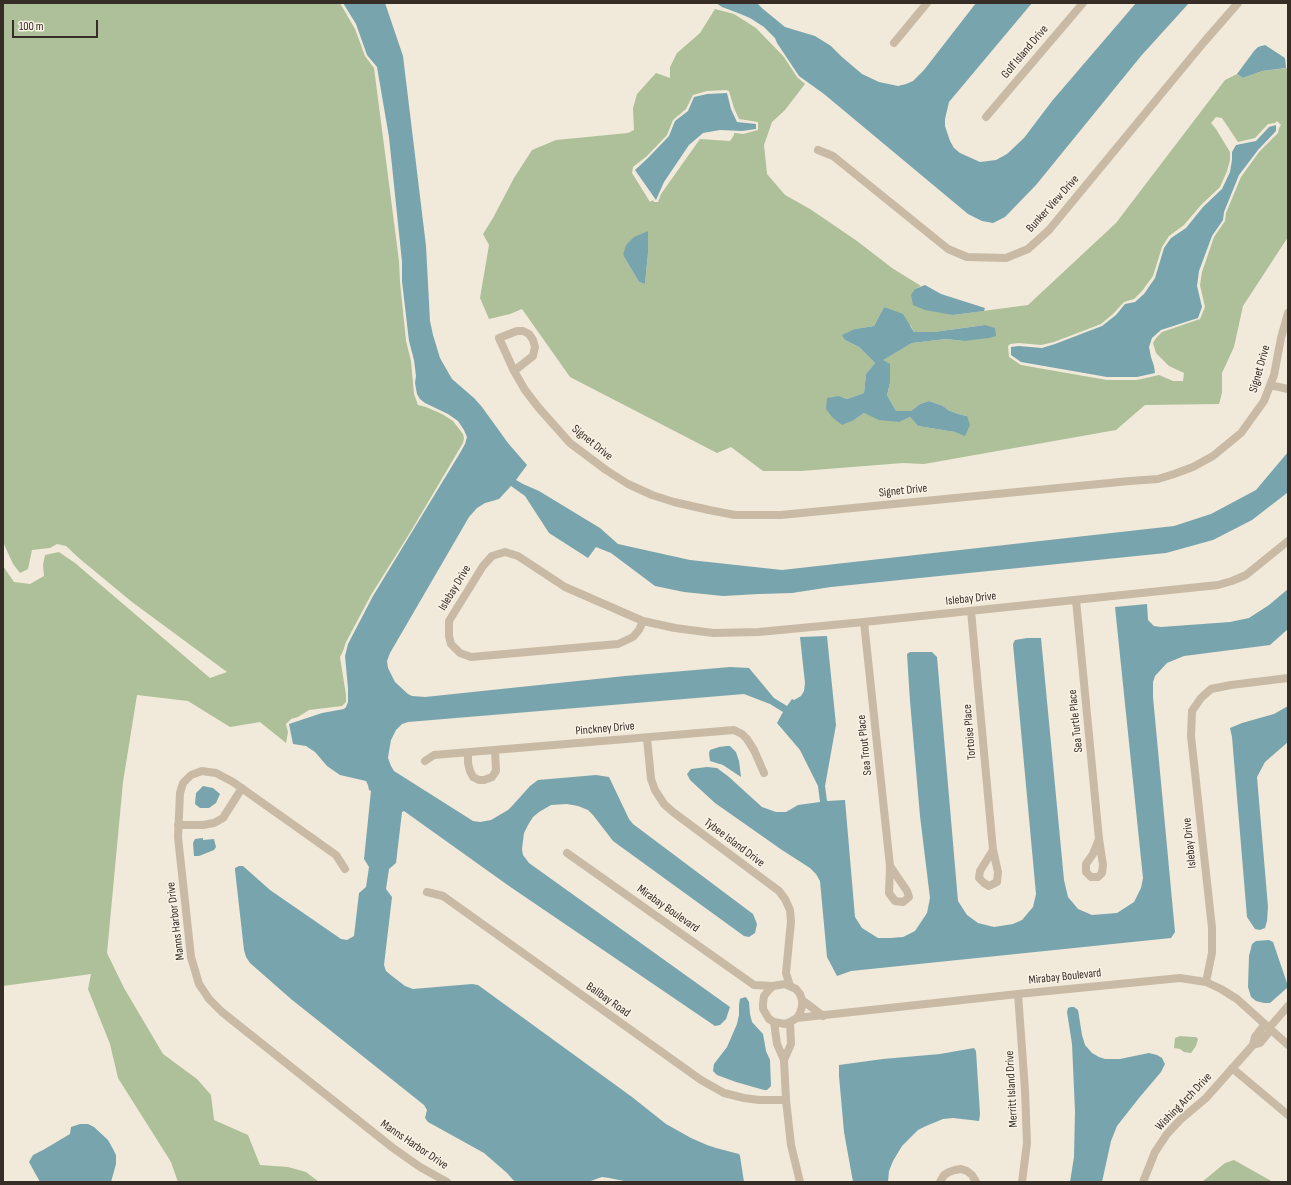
<!DOCTYPE html>
<html>
<head>
<meta charset="utf-8">
<style>
  body { margin:0 }
  #map { position:relative; width:1291px; height:1185px; overflow:hidden; background:#f1e9d9; font-family:"Sofia Sans Condensed",sans-serif }
  canvas { display:block }
  .frame { position:absolute; inset:0; border:4px solid #352d26; pointer-events:none }
  .scale { position:absolute; left:12px; top:20px; width:86px; height:18px; box-sizing:border-box; border:2px solid #352d26; border-top:0; padding-left:5px; font-size:12px; line-height:14px; white-space:nowrap; color:#352d26; -webkit-text-stroke:3px #f9f2e5; paint-order:stroke }
</style>
</head>
<body>
<div id="map">
<canvas width="1291" height="1185"></canvas>
<div class="frame"></div>
<div class="scale">100 m</div>
</div>
<script>
const g = document.querySelector('canvas').getContext('2d');
g.lineJoin = 'round';
function fill(path, color) { g.fillStyle = color; g.fill(path, 'evenodd'); }
const shape = rows => new Path2D(rows.map(r => 'M' + r).join(''));
function stroke(path, color, width, dash) { g.strokeStyle = color; g.lineWidth = width; g.lineCap = dash ? 'butt' : 'round'; g.setLineDash(dash || []); g.stroke(path); }
function write(font, color, halo, rows, align = 'center') {
  g.font = font + ' "Sofia Sans Condensed",sans-serif'; g.lineWidth = 3; g.setLineDash([]); g.textBaseline = 'middle'; g.strokeStyle = halo; g.fillStyle = color; for (const [text, x, y, turn = 0] of rows) {
    g.save(); g.translate(x, y); g.rotate((+turn || 0) * Math.PI / 180); g.textAlign = isNaN(turn) ? turn : align; if (halo) g.strokeText(text, 0, 0); g.fillText(text, 0, 0); g.restore();
  }
}
fill(shape([
  [3,3,340,3,355,29,365,56,374,68,399,261,400,282,406,341,411,361,414,394,418,405,426,407,442,414,453,421,463,434,464,438,463,443,411,531,371,595,346,642,343,651,340,657,346,695,346,702,342,706,309,710,298,717,291,719,286,724,288,732,286,743,260,722,230,727,188,701,137,695,123,782,107,953,124,988,163,1054,197,1079,211,1095,214,1120,248,1135,260,1165,288,1167,306,1172,319,1182,178,1182,171,1162,118,1078,110,1044,88,989,91,974,3,986,3,566,14,582,30,584,44,576,43,565,45,555,59,552,75,563,210,678,227,672,132,602,80,559,66,546,57,544,50,548,32,550,28,569,20,573,13,564,3,542],
  [715,9,734,14,756,28,784,57,797,77,805,84,785,110,772,122,764,145,767,174,785,195,810,209,857,241,892,268,921,286,915,289,953,315,1028,305,1116,223,1225,80,1237,74,1243,78,1262,71,1288,68,1288,237,1243,306,1234,347,1222,373,1222,393,1219,404,1145,405,1116,430,924,464,903,463,801,471,763,471,731,447,717,453,570,377,522,309,510,314,489,319,480,298,489,245,483,234,493,218,514,178,532,150,556,140,628,133,634,130,633,108,637,94,656,73,670,78,670,67,677,53,700,33],
  [726,90,729,91,734,108,739,119,758,122,758,130,743,134,734,133,734,135,730,141,700,139,661,194,658,202,654,202,653,200,650,202,632,173,633,167,647,156,667,135,673,120,686,109,693,95,707,91],
  [1216,117,1222,118,1238,142,1255,138,1268,124,1275,123,1277,121,1281,125,1279,128,1278,133,1259,152,1241,177,1226,213,1225,221,1214,237,1202,272,1200,285,1205,307,1200,319,1162,332,1156,338,1153,343,1156,353,1169,366,1184,373,1183,381,1173,381,1159,375,1137,380,1107,380,1021,365,1009,357,1008,346,1010,344,1019,343,1041,345,1054,342,1101,324,1114,313,1124,302,1134,299,1142,291,1153,276,1162,247,1169,236,1184,225,1201,205,1220,187,1227,171,1230,160,1230,152,1216,129,1211,123],
  [648,231,648,253,645,284,639,282,623,255],
  [884,307,911,326,914,332,934,332,985,325,964,341,946,339,912,343,882,360,890,383,887,395,896,411,911,411,920,404,929,401,943,406,948,410,958,414,967,416,955,432,918,426,910,417,898,422,864,413,854,420,839,396,847,399,864,393,866,374,875,363,859,347,845,340,855,329,874,326],
  [1180,1036,1192,1037,1196,1037,1198,1039,1196,1046,1191,1053,1184,1052,1180,1049,1174,1048,1175,1038],
  [1234,1160,1273,1182,1202,1182,1225,1163]
]), '#adc099');
fill(shape([
  [343,3,385,3,403,56,426,246,430,321,433,335,440,358,452,379,474,398,482,407,508,443,527,465,516,480,523,484,539,491,600,528,618,544,690,560,782,570,1174,526,1211,514,1256,490,1288,452,1287,493,1252,520,1213,540,1166,553,831,587,792,593,759,594,723,596,684,592,655,586,611,553,596,547,588,558,549,533,525,496,511,486,499,499,485,503,477,508,469,517,458,536,390,653,387,661,388,668,395,682,408,694,412,696,425,697,625,676,730,667,749,668,774,698,787,706,792,699,794,700,801,696,804,691,805,683,800,637,827,636,836,725,825,786,827,801,845,800,855,917,862,928,878,938,890,938,903,937,915,931,927,913,930,898,920,816,910,701,907,654,910,652,932,652,937,657,958,901,967,915,978,923,994,927,1013,924,1022,920,1033,907,1036,894,1013,644,1015,640,1027,638,1041,638,1064,880,1068,897,1078,909,1092,915,1117,913,1134,902,1141,888,1143,878,1115,607,1147,604,1148,620,1154,626,1161,627,1230,622,1249,618,1269,605,1288,589,1288,629,1270,645,1184,656,1167,663,1155,676,1153,682,1153,697,1175,932,1171,938,851,971,837,976,827,957,820,881,816,874,810,868,782,850,715,803,690,780,687,774,691,769,707,767,717,768,729,777,762,807,776,812,786,812,798,805,820,802,818,786,800,750,777,723,783,712,770,704,744,694,408,722,402,724,396,730,391,740,389,751,388,758,391,766,394,771,473,821,480,822,491,820,508,810,513,805,530,786,538,780,596,775,609,777,629,819,633,824,753,914,757,924,755,933,749,937,744,936,613,841,593,815,588,810,578,806,567,804,551,805,539,812,533,817,528,825,524,833,522,849,523,855,529,863,730,1007,726,1019,720,1025,715,1026,509,886,404,811,402,812,396,863,389,869,386,889,392,897,384,965,386,971,392,976,405,986,413,989,472,984,478,985,632,1097,666,1124,691,1138,707,1145,716,1148,739,1154,740,1156,744,1182,629,1182,609,1178,602,1177,588,1182,515,1182,507,1173,484,1153,428,1122,425,1118,427,1110,424,1105,291,999,250,963,246,957,244,950,235,870,235,868,239,866,243,866,270,890,341,939,347,940,354,936,359,893,366,887,369,867,364,859,371,791,369,790,368,785,366,781,340,775,327,766,315,752,306,746,293,744,289,724,322,713,344,709,346,707,348,702,348,688,345,656,348,644,373,596,460,453,465,444,467,437,464,430,458,421,448,414,425,403,420,399,417,394,415,383,416,376,414,360,409,341,402,281,402,262,389,137,377,67,367,55,356,24],
  [716,3,757,3,763,9,785,27,815,36,831,46,842,57,862,74,879,82,898,86,906,84,913,81,924,70,976,3,1032,3,949,102,945,119,945,126,950,141,954,148,960,153,980,162,996,160,1007,154,1024,138,1052,101,1136,3,1189,3,1141,56,1036,185,1005,217,993,223,982,221,968,214,824,94,799,76,777,43,775,38,764,27,750,18,738,13,722,7],
  [1265,45,1285,58,1286,68,1262,71,1243,78,1237,74,1254,51,1258,47],
  [727,93,731,109,737,122,756,124,756,129,742,131,720,130,703,133,689,145,664,182,656,200,635,170,648,158,669,136,675,121,688,111,694,97,707,94],
  [1276,125,1276,131,1258,150,1239,175,1224,212,1223,220,1212,236,1199,271,1197,286,1202,307,1198,318,1161,330,1152,338,1149,347,1151,357,1154,366,1155,373,1137,377,1107,377,1021,362,1011,355,1011,347,1019,346,1042,348,1055,344,1102,326,1116,315,1125,304,1135,302,1144,294,1155,278,1164,248,1171,238,1186,228,1203,207,1222,189,1230,172,1232,160,1232,152,1236,145,1256,141,1269,127],
  [648,231,648,253,645,284,639,282,623,255,626,245,634,237],
  [925,285,941,294,985,308,984,311,953,315,925,310,913,305,911,295,915,289],
  [884,307,903,314,914,332,934,332,985,325,995,328,996,336,989,338,964,341,946,339,912,343,883,360,890,364,890,383,887,395,896,411,911,411,920,404,929,401,943,406,948,410,958,414,967,416,970,425,965,436,955,432,918,426,910,417,899,422,879,420,864,413,854,420,842,425,832,417,826,409,827,398,839,396,847,399,864,393,866,374,875,363,859,347,845,340,842,335,855,329,874,326],
  [1288,706,1288,742,1265,762,1257,777,1268,907,1267,921,1265,928,1260,930,1255,929,1247,917,1232,737,1230,728,1242,723,1274,714],
  [727,746,730,746,736,752,739,761,741,777,723,765,710,761,709,753,710,750,719,747],
  [203,786,213,788,220,794,216,803,209,808,200,808,195,804,196,793],
  [203,838,203,840,214,839,216,847,214,850,199,856,194,856,193,843,195,839],
  [1269,940,1273,942,1287,983,1287,988,1270,1003,1264,1003,1256,1001,1251,997,1248,987,1249,956,1252,944,1256,941],
  [746,997,749,1002,750,1014,752,1022,763,1034,766,1051,770,1060,771,1086,767,1090,764,1090,736,1082,717,1075,713,1071,714,1064,727,1047,737,1024,739,1015,739,1005,740,999,742,998],
  [1071,1007,1074,1007,1078,1010,1082,1035,1085,1045,1092,1053,1099,1057,1105,1059,1120,1059,1149,1053,1157,1055,1162,1058,1165,1064,1161,1072,1139,1098,1117,1126,1111,1141,1102,1182,1070,1182,1074,1157,1075,1111,1072,1044,1067,1012,1068,1008],
  [974,1048,976,1051,980,1114,979,1121,953,1118,943,1119,926,1126,918,1130,902,1146,893,1161,889,1171,888,1182,853,1182,844,1132,839,1076,839,1065,883,1059,940,1054],
  [80,1124,88,1124,94,1127,108,1140,113,1149,116,1155,116,1164,111,1182,40,1182,29,1162,33,1155,43,1150,70,1134,71,1127]
]), '#78a4ae');
stroke(shape([
  [894,43,927,3],
  [986,117,1083,3],
  [818,150,833,156,948,249,967,257,1006,258,1028,249,1049,230,1204,42,1238,3],
  [514,371,533,356,535,347,533,340,529,334,523,331,517,331,499,338,514,371,525,390,538,407,570,443,606,470,628,484,652,495,674,502,709,510,735,515,781,515,1130,481,1158,479,1174,474,1193,467,1213,456,1241,433,1264,401,1274,375,1281,338,1288,313],
  [1270,385,1288,389],
  [1076,600,1099,839,1103,865,1102,873,1098,877,1091,877,1086,872,1086,864,1093,854,1099,839],
  [971,611,993,850,998,872,997,882,989,886,984,883,979,878,980,871,993,850],
  [643,621,639,630,633,637,618,644,471,657,460,653,451,644,449,636,449,621,483,566,492,556,505,552,518,556,565,587,643,621,675,628,713,633,759,632,864,622,1218,585,1232,581,1246,575,1288,541],
  [864,622,890,866,889,893,895,901,903,902,909,897,907,891,890,866],
  [647,738,651,779,655,790,664,804,673,812,779,891,785,899,790,910,791,921,786,973,790,986],
  [468,753,468,763,470,771,473,777,479,780,484,780,492,777,496,771,495,750],
  [425,761,434,755,734,730,742,734,747,739,754,750,764,773],
  [178,825,203,825,214,823,223,818,242,788],
  [567,853,754,985,773,986],
  [345,869,336,855,233,782,216,773,202,771,191,775,183,783,180,793,178,837,191,957,199,984,209,999,222,1012,393,1148,420,1167,447,1182],
  [427,892,443,896,701,1080,724,1093,744,1098,759,1100,786,1100],
  [1206,982,1212,953,1212,928,1191,736,1192,711,1201,698,1211,689,1231,685,1288,678],
  [1018,994,1025,1090,1027,1143,1022,1182],
  [802,1000,802,1007,800,1013,797,1018,790,1022,785,1024,774,1022,769,1019,763,1009,763,1003,764,996,768,991,773,986,785,984,796,989,800,994,802,1000,823,1016],
  [797,1018,1018,994,1180,978,1206,982,1221,989,1237,999,1288,1045],
  [774,1022,777,1044,784,1060,786,1100,791,1145,800,1182],
  [1265,1024,1255,1037,1253,1045,1260,1043,1271,1030],
  [1269,1028,1288,1006],
  [784,1060,791,1044,790,1022],
  [1232,1068,1288,1115],
  [940,1182,944,1175,949,1172,955,1170,961,1169,967,1171,972,1175,976,1182],
  [1143,1182,1155,1152,1167,1134,1180,1120,1206,1098,1253,1045]
]), '#c9baa5', 8);
write('12px', '#352d26', '#f9f2e5', [
  ["Golf Island Drive",1025,52,-50],
  ["Bunker View Drive",1053,204,-48],
  ["Signet Drive",1260,369,-74],
  ["Signet Drive",592,443,39],
  ["Signet Drive",903,491,-6],
  ["Islebay Drive",455,588,-59],
  ["Islebay Drive",971,599,-6],
  ["Sea Turtle Place",1076,721,-96],
  ["Pinckney Drive",605,729,-5],
  ["Tortoise Place",970,732,-95],
  ["Sea Trout Place",865,745,-96],
  ["Tybee Island Drive",734,843,37],
  ["Islebay Drive",1190,843,-96],
  ["Mirabay Boulevard",668,909,35],
  ["Manns Harbor Drive",176,921,-97],
  ["Mirabay Boulevard",1065,977,-6],
  ["Balibay Road",608,1000,35],
  ["Merritt Island Drive",1012,1089,-93],
  ["Wishing Arch Drive",1184,1102,-46],
  ["Manns Harbor Drive",414,1145,34]
]);
</script>
</body>
</html>
